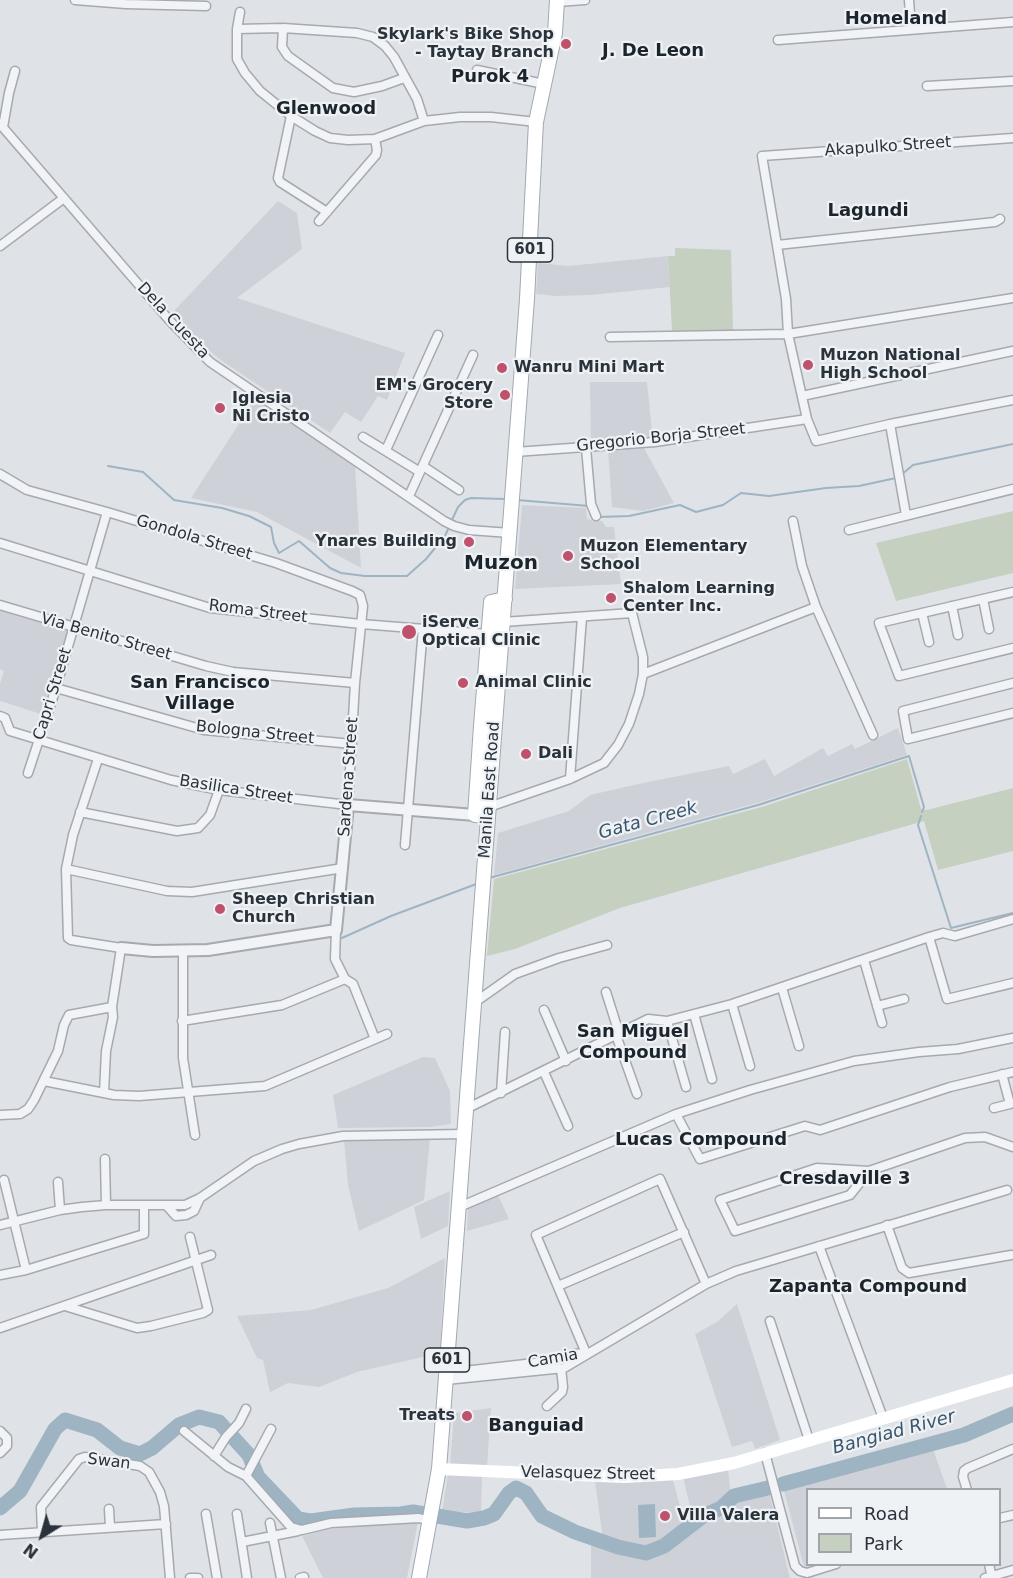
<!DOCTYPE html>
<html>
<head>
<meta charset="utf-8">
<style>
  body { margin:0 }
  #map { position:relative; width:1013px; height:1578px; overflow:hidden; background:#dfe3e7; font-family:"DejaVu Sans",sans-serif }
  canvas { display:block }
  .legend { position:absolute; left:806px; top:1488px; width:195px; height:78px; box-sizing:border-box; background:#eff2f5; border:2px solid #a0a5ab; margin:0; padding:8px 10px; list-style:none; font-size:18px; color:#2a323c }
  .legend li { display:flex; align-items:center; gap:12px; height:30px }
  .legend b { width:30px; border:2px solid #a0a5ab }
  .north { position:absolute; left:12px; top:1506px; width:60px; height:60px; -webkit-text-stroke:4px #eff2f5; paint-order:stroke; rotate:217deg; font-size:16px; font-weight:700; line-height:24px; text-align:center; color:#2a323c }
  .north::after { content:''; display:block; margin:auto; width:21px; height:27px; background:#2a323c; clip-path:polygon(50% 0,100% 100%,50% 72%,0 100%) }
</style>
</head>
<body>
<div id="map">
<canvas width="1013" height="1578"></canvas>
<ul class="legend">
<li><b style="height:8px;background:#fff"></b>Road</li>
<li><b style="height:16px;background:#c6d0c1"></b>Park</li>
</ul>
<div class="north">N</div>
</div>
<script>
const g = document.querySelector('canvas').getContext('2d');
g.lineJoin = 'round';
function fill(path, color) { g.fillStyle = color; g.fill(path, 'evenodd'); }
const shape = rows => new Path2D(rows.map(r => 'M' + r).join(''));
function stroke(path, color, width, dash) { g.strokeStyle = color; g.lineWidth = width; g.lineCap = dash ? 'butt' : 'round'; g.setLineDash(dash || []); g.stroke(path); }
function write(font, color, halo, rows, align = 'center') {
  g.font = font + ' "DejaVu Sans",sans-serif'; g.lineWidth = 4.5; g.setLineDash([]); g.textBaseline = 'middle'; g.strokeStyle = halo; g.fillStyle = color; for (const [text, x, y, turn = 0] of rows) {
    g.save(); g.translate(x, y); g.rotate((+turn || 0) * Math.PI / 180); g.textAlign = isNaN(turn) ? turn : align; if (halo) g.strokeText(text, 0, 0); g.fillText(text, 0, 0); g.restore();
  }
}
fill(shape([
  [278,201,297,213,302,249,237,298,405,353,387,400,378,396,361,422,345,412,330,433,222,361,204,346,172,313],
  [668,256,670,287,591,295,556,296,536,294,538,263,568,266],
  [590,382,647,382,653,441,591,445],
  [255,399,355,465,361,568,257,512,191,498],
  [644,448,674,503,643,511,612,507,608,450],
  [522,505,586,508,587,519,602,521,606,527,614,527,621,584,515,589],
  [0,609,69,630,41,714,0,701,0,684,4,671,0,669],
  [898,728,907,755,757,803,494,875,498,833,569,811,590,795,643,783,729,766,733,774,765,759,774,776,823,748,828,756,852,744,855,749],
  [423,1057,435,1058,450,1091,451,1124,430,1127,338,1128,333,1095],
  [430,1139,424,1200,359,1231,348,1185,344,1140],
  [450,1191,448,1226,421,1239,414,1207],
  [498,1195,509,1219,467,1231,468,1207],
  [445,1258,440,1353,357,1372,319,1387,288,1383,270,1392,263,1360,257,1358,237,1316,311,1310,388,1288],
  [737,1304,780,1440,755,1449,752,1441,732,1447,695,1334,717,1322],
  [491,1408,487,1467,450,1466,454,1413],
  [932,1446,947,1489,808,1490,808,1564,813,1565,804,1567,783,1487],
  [728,1469,731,1496,718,1506,702,1513,693,1520,683,1477],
  [448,1474,482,1476,481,1513,442,1512],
  [673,1480,685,1526,659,1546,645,1551,619,1546,603,1540,595,1481],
  [769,1492,790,1578,591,1578,591,1545,602,1545,642,1557,661,1552,706,1518,725,1510,736,1500],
  [418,1522,407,1578,323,1578,302,1536,329,1529]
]), '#ced2d8');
fill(shape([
  [675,248,731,250,733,331,672,331,668,256,675,256],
  [1013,511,1013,573,896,601,876,543],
  [907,759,921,809,927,810,1013,788,1013,851,938,870,924,821,620,908,515,949,487,956,494,879,765,806]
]), '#c6d0c1');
fill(shape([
  [655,1504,656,1537,639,1538,638,1505]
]), '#9eb4c3');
stroke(shape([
  [108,466,143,472,174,500,222,508,249,516,271,527,274,543,279,553,299,541,330,568,341,573,365,576,407,576,426,559,445,536,449,527],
  [901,475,913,465,1013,444],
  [517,500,589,506],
  [598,517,629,516,680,505,696,512,723,505,741,493,769,496,826,488,859,486,896,478],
  [451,522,458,507,465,500,471,498,505,499],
  [921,816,918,825,951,928,1013,913],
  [489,878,758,805,909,756,924,807,922,812],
  [342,938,391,916,479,883]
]), '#9eb4c3', 2);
stroke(shape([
  [783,1484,964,1435,1013,1414],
  [0,1508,20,1491,55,1429,65,1420,97,1430,120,1448,140,1454,152,1448,179,1425,199,1417,219,1422,249,1455,258,1477,298,1519,311,1521,354,1515,401,1514,413,1512,467,1521,484,1518,494,1514,509,1493,516,1488,526,1493,542,1516,575,1532,618,1547,646,1553,664,1546,703,1516,721,1508,734,1496,772,1487]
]), '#9eb4c3', 15);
const minor = shape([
  [75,0,126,4,206,6],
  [909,0,911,28],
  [557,2,585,0],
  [240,12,237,29,237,59,245,73,260,91,291,116,315,131,330,138,348,140,375,139,424,121,460,117,491,117,536,122],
  [283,28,282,47,288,56,333,88,354,92,382,86,404,78],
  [237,29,283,28,357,33,373,37,385,46,394,57,417,99,424,121],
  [778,40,1013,22],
  [477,70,544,84],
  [927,86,1013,81],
  [291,116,278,178,280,182,327,212],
  [0,124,170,321,210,362,444,521,454,526,469,530,510,533],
  [3,127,9,93,15,71],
  [1013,138,762,156,786,299,788,334,807,419,816,441,890,424,1013,400],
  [319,221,376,155,377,150,375,139],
  [777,245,995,222,1000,219],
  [0,246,64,198],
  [610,337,788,334,1013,298],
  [802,396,1013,351],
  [890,424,906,515],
  [363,437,420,472],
  [586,448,591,504,596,516],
  [386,450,438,335],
  [515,452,655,442,807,419],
  [423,466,459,490],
  [0,474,27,490,107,512,276,563,352,591,360,595,363,606,355,683,348,805,219,790,171,780,10,731,5,718,0,716],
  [409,496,473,355],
  [793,521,802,566,816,607,873,735],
  [849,530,1013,489],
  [0,543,210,608,361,624,488,634],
  [1013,592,879,623,899,676,1013,648],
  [983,599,989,629],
  [0,605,206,666,233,672,355,683],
  [952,606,958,635],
  [922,613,929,642],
  [643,674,816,607],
  [1013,683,903,711,908,739,1013,713],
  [56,688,204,730,352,744],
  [98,759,73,835,66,869,68,938,71,940,121,948,112,1007,113,1017,106,1051,104,1093],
  [28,773,56,688,107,512],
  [570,779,582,617],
  [489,807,570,779,604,763,618,745,629,724,639,694,643,674,643,657,632,613,503,622],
  [80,812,177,831,198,828,210,815,219,790],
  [405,845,423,628],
  [66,869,167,891,192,892,343,868],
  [336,930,335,959,345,979,353,984,375,1039],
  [929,937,947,999,1013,983],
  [183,952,183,1058,195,1135],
  [864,960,882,1023],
  [782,988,799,1046],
  [606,992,619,1033],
  [474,1003,515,974,559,958,607,945],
  [732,1004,750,1066],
  [877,1006,904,999],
  [544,1010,566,1061],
  [694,1014,712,1079],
  [182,1021,282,1005,345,979],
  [667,1021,686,1087],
  [616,1035,637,1094],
  [544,1072,568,1126],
  [44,1081,114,1095,139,1096,265,1086,387,1034],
  [501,1093,505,1032],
  [994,1108,1010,1104,1002,1074],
  [466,1109,648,1019,667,1021,732,1004,929,937,943,933,955,936,1013,919],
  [676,1114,750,1090,854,1061,919,1052,958,1049,1013,1038],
  [0,1115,20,1114,28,1109,34,1100,58,1051,64,1025,69,1015,112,1007],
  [105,1159,106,1205],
  [869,1171,850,1195,735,1231,720,1200,817,1168,869,1171,965,1138,985,1137,1013,1147],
  [4,1180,26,1270],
  [58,1182,60,1210],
  [167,1206,176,1216,186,1215,194,1211,200,1198],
  [457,1208,676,1114,700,1159,805,1126,820,1130,950,1087,1013,1072],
  [0,1225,60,1210,82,1207,106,1205,185,1205,200,1198,254,1161,282,1149,299,1144,343,1136,464,1134],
  [887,1225,902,1268,909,1273,1011,1255],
  [819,1246,883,1418],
  [0,1275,26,1270,144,1234,144,1206],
  [558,1286,684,1232],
  [65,1306,137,1328,151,1326,203,1313,208,1310,190,1237],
  [770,1321,809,1440],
  [0,1328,211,1255],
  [586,1353,536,1235,660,1179,706,1284],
  [446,1373,561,1360,574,1354,586,1353],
  [446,1380,564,1368,706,1284,736,1271,1007,1190],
  [547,1406,562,1392,563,1387,561,1368],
  [0,1431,7,1438,7,1446,0,1453],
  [184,1431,228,1467,246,1476,291,1527,302,1530,331,1523,419,1518,430,1521],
  [765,1453,795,1566,800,1571,807,1573,836,1564],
  [214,1456,226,1437,239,1423,246,1409],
  [246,1476,271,1429],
  [967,1490,963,1477,964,1471,968,1468,1013,1449],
  [109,1509,110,1527],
  [206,1514,217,1578],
  [237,1514,247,1578],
  [1000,1518,1013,1515],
  [270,1523,281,1578],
  [42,1532,41,1507,79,1459,85,1457,140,1466,149,1472,160,1492,164,1506,170,1578],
  [0,1535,166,1524],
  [242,1542,298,1531],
  [989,1564,992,1578],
  [190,1578,198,1578],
  [300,1578,304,1577],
  [985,1578,1013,1570]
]);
const tertiary = shape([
  [121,948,153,951,208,950,336,930,348,805,475,815]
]);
const primary = shape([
  [488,816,475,815,481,726,491,602,505,599],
  [419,1578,439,1469,527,299,536,122,555,33,557,0]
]);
stroke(minor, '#a5aab0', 11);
stroke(tertiary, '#a5aab0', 14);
stroke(primary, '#a0a9b1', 16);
stroke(minor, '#f2f3f6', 8);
stroke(tertiary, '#f2f3f6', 10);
stroke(shape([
  [439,1469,624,1477,678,1474,734,1463,1013,1380]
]), '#fff', 12);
stroke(primary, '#fff', 14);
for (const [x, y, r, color] of [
  [566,44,6,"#bf516c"],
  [808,365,6,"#bf516c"],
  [502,368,6,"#bf516c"],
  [505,395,6,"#bf516c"],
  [220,408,6,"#bf516c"],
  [469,542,6,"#bf516c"],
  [568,556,6,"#bf516c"],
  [611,598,6,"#bf516c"],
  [409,632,8,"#bf516c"],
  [463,683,6,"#bf516c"],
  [526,754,6,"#bf516c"],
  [220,909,6,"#bf516c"],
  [467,1416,6,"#bf516c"],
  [665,1516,6,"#bf516c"]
]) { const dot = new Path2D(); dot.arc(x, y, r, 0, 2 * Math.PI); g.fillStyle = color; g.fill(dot); stroke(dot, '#eff2f5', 2); }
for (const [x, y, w] of [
  [530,250,45],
  [447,1360,45]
]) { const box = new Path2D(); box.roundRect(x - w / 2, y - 12, w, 24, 4.5); g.fillStyle = '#eff2f5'; g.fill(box); stroke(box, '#2a323c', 1.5); }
write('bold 15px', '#2a323c', null, [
  ["601",530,250],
  ["601",447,1360]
]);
write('bold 16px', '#2a323c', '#eff2f5', [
  ["Skylark's Bike Shop",554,35,"right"],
  ["- Taytay Branch",554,53,"right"],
  ["Muzon National",820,356],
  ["High School",820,374],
  ["Wanru Mini Mart",514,368],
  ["EM's Grocery",493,386,"right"],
  ["Store",493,404,"right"],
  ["Iglesia",232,399],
  ["Ni Cristo",232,417],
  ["Ynares Building",457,542,"right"],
  ["Muzon Elementary",580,547],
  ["School",580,565],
  ["Shalom Learning",623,589],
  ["Center Inc.",623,607],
  ["iServe",422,623],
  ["Optical Clinic",422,641],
  ["Animal Clinic",475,683],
  ["Dali",538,754],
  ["Sheep Christian",232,900],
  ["Church",232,918],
  ["Treats",455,1416,"right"],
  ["Villa Valera",677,1516]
], 'left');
write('16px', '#2a323c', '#eff2f5', [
  ["Akapulko Street",888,147,-4],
  ["Dela Cuesta",173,321,47],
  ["Gregorio Borja Street",661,438,-6],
  ["Gondola Street",194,538,17],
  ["Roma Street",258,612,7],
  ["Via Benito Street",106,637,16],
  ["Capri Street",53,694,-73],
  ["Bologna Street",255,733,6],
  ["Sardena Street",349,777,-86],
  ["Basilica Street",236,790,9],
  ["Manila East Road",490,790,-86],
  ["Camia",553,1359,-10],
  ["Swan",109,1462,7],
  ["Velasquez Street",588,1474,1]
]);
write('bold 18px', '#1c242d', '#eff2f5', [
  ["Homeland",896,19],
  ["J. De Leon",653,51],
  ["Purok 4",490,77],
  ["Glenwood",326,109],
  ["Lagundi",868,211],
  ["San Francisco",200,683],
  ["Village",200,704],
  ["San Miguel",633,1032],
  ["Compound",633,1053],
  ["Lucas Compound",701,1140],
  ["Cresdaville 3",845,1179],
  ["Zapanta Compound",868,1287],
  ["Banguiad",536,1426]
]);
write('italic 18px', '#39546c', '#eff2f5', [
  ["Gata Creek",648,821,-15],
  ["Bangiad River",894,1433,-15]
]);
write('bold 20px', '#1c242d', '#eff2f5', [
  ["Muzon",501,564]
]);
</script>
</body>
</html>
